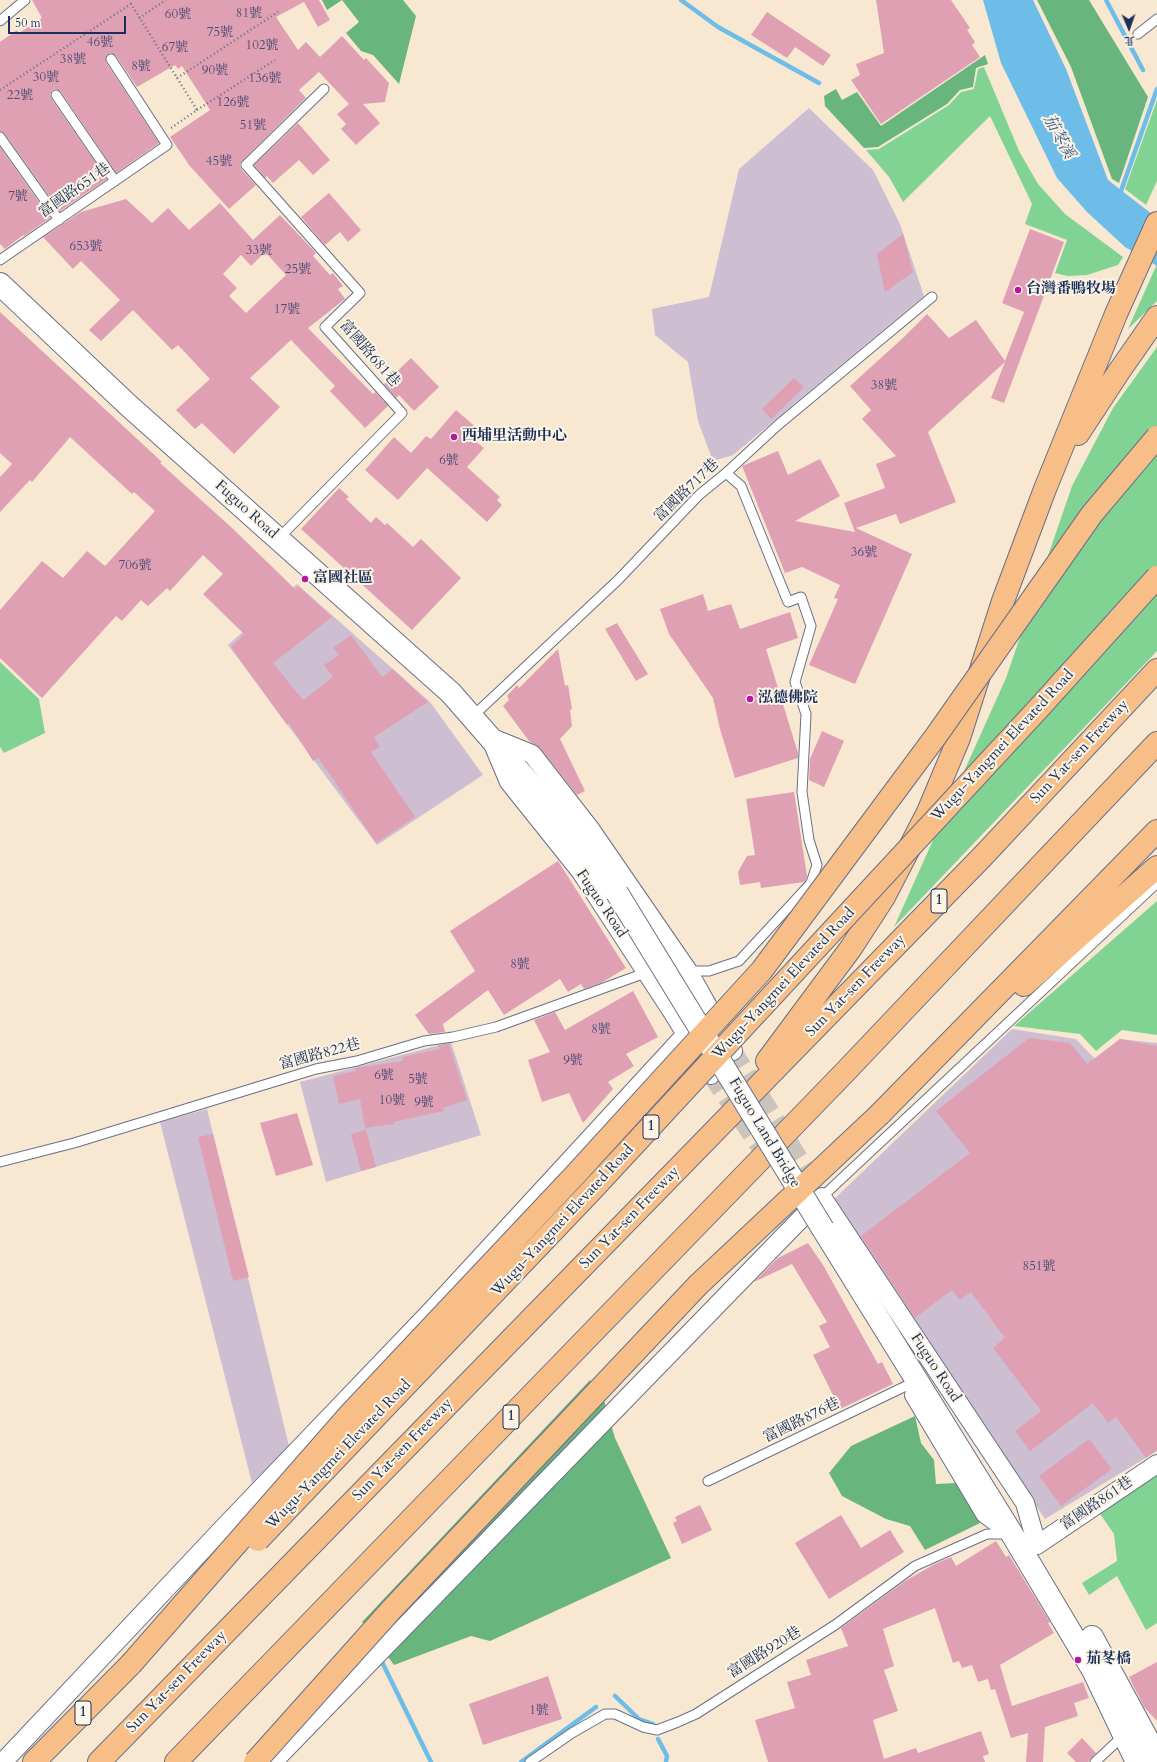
<!DOCTYPE html>
<html>
<head>
<meta charset="utf-8">
<style>
  body { margin:0 }
  #map { position:relative; width:1157px; height:1762px; overflow:hidden; background:#f8e8d2; font-family:Cardo,"Noto Serif TC",serif }
  canvas { display:block }
  .north { position:absolute; left:1109px; top:8px; width:40px; height:40px; -webkit-text-stroke:3px #fcf5e5; paint-order:stroke; rotate:178deg; font-size:11px; font-weight:700; line-height:16px; text-align:center; color:#1b2f5e }
  .north::after { content:''; display:block; margin:auto; width:14px; height:18px; background:#1b2f5e; clip-path:polygon(50% 0,100% 100%,50% 72%,0 100%) }
  .scale { position:absolute; left:8px; top:16px; width:118px; height:18px; box-sizing:border-box; border:2px solid #1b2f5e; border-top:0; padding-left:5px; font-size:12px; line-height:14px; white-space:nowrap; color:#1b2f5e; -webkit-text-stroke:3px #fcf5e5; paint-order:stroke }
</style>
</head>
<body>
<div id="map">
<canvas width="1157" height="1762"></canvas>
<div class="north">北</div>
<div class="scale">50 m</div>
</div>
<script>
const g = document.querySelector('canvas').getContext('2d');
g.lineJoin = 'round';
function fill(path, color) { g.fillStyle = color; g.fill(path, 'evenodd'); }
const shape = rows => new Path2D(rows.map(r => 'M' + r).join(''));
function stroke(path, color, width, dash) { g.strokeStyle = color; g.lineWidth = width; g.lineCap = dash ? 'butt' : 'round'; g.setLineDash(dash || []); g.stroke(path); }
function write(font, color, halo, rows, align = 'center') {
  g.font = font + ' Cardo,"Noto Serif TC",serif'; g.lineWidth = 4; g.setLineDash([]); g.textBaseline = 'middle'; g.strokeStyle = halo; g.fillStyle = color; for (const [text, x, y, turn = 0] of rows) {
    g.save(); g.translate(x, y); g.rotate((+turn || 0) * Math.PI / 180); g.textAlign = isNaN(turn) ? turn : align; if (halo) g.strokeText(text, 0, 0); g.fillText(text, 0, 0); g.restore();
  }
}
fill(shape([
  [809,108,873,170,900,224,924,296,733,455,713,461,698,421,688,362,655,335,652,309,709,297,739,169],
  [297,584,430,702,483,775,377,845,228,645],
  [1012,1029,1076,1039,1095,1059,1120,1039,1157,1043,1157,1451,1045,1519,832,1201],
  [451,1042,481,1135,326,1182,300,1082],
  [207,1109,289,1446,252,1483,160,1122]
]), '#cebed2');
fill(shape([
  [984,67,1019,151,1038,184,1065,214,1123,257,1118,265,1087,275,1068,276,1055,273,1067,240,1025,224,1032,204,990,116,903,202,889,177,866,150,879,149,949,105,961,92,974,89,978,69],
  [1157,100,1157,181,1146,205,1125,189],
  [1157,264,1157,301,1128,329],
  [1157,347,1157,651,894,927,1006,678,1072,486,1113,408],
  [0,662,39,699,45,733,4,753,0,747],
  [1157,901,1157,1035,1122,1030,1096,1051,1080,1034,1014,1026],
  [1157,1469,1157,1623,1146,1630,1117,1576,1089,1595,1082,1583,1117,1561,1114,1534,1098,1511]
]), '#81d394');
fill(shape([
  [322,0,403,0,416,16,399,84,373,55,361,51,346,33,359,22,342,0,327,10],
  [1037,0,1089,0,1148,97,1119,183,1112,179,1071,67],
  [985,55,988,64,976,68,973,87,960,90,947,104,878,147,864,148,825,106,824,96,836,89,842,100,857,92,881,126],
  [590,1380,603,1397,615,1438,671,1558,490,1641,471,1636,394,1665,362,1622],
  [915,1416,921,1443,934,1460,936,1484,956,1483,980,1523,925,1550,910,1526,886,1519,842,1496,829,1473,851,1446]
]), '#68b57e');
fill(shape([
  [983,0,1033,0,1066,69,1108,180,1157,218,1157,266,1125,247,1087,212,1057,178,1001,63]
]), '#6ebde8');
stroke(shape([
  [681,0,718,27,819,83],
  [1106,0,1143,70],
  [1121,191,1157,89],
  [382,1662,431,1762],
  [615,1696,639,1719,653,1724],
  [658,1739,667,1756,666,1762],
  [521,1762,596,1707]
]), '#6ebde8', 4.5);
fill(shape([
  [32,0,319,0,330,20,318,27,304,2,276,17,298,50,306,42,320,57,342,36,364,60,366,58,389,83,385,102,363,104,380,123,356,145,341,129,346,124,337,114,349,104,319,72,299,90,306,98,242,161,240,164,241,169,256,185,229,209,189,165,170,137,210,110,182,66,178,69,175,65,137,87,116,56,110,53,106,57,106,62,159,143,116,173,61,92,56,89,52,90,50,95,51,98,107,179,60,211,5,134,0,131,0,42,17,30,19,33,42,18],
  [876,0,951,0,970,28,967,30,975,42,972,45,980,57,881,124,851,80,860,75,856,64,884,53],
  [767,12,831,55,823,66,795,47,787,58,751,35],
  [298,123,330,160,313,175,299,160,273,183,267,176,265,178,254,165],
  [0,147,50,218,24,236,23,235,5,249,0,244],
  [329,193,361,230,348,242,340,232,325,245,301,217],
  [126,199,152,223,168,208,189,230,220,203,253,240,280,215,316,253,313,256,330,275,333,273,343,286,338,289,345,299,308,328,361,382,373,394,375,392,388,406,365,428,330,391,335,386,291,340,250,378,280,407,234,454,202,423,195,429,176,410,210,379,178,345,172,350,133,310,101,341,89,330,120,300,81,261,73,269,43,237,81,212],
  [265,252,286,275,246,313,229,296,237,288,223,274,241,255,251,266],
  [1030,229,1064,242,1004,403,991,398,1005,362,928,432,956,502,900,524,896,514,856,528,912,554,855,684,809,665,838,599,834,598,840,585,802,567,785,573,742,466,778,451,788,475,820,459,840,496,795,521,855,532,844,503,885,488,876,464,896,456,862,419,871,410,850,386,904,337,927,314,949,338,976,320,1005,361,1024,312,1002,303],
  [903,234,913,272,885,292,877,254],
  [0,312,162,462,160,463,231,527,295,589,298,586,332,617,273,663,303,700,333,677,324,665,339,655,333,648,351,635,382,677,393,669,428,702,374,737,380,747,371,752,415,817,376,843,331,776,318,758,313,761,289,723,287,725,231,647,244,634,203,594,223,574,203,555,170,591,167,588,148,606,141,600,122,621,116,616,42,698,0,658,0,610,42,561,63,578,87,551,105,566,155,511,134,492,132,494,70,437,32,482,30,480,0,512,0,477,12,464,0,453],
  [411,358,439,387,414,411,399,395,396,398,384,384],
  [794,378,804,387,771,419,762,409],
  [456,410,479,430,471,438,484,448,467,467,500,497,497,500,502,505,487,522,427,468,398,500,365,470,394,437,411,453,426,436,431,439],
  [339,488,349,497,346,499,371,523,376,517,385,525,387,523,413,547,421,539,461,578,412,630,301,529],
  [703,594,708,611,731,604,740,629,790,612,798,638,766,649,798,753,798,758,735,778,720,729,713,698,669,634,660,609],
  [617,623,648,674,636,681,605,629],
  [558,649,565,686,568,685,572,709,570,710,572,726,560,739,585,791,577,795,540,748,529,741,503,706,509,700,507,696,517,685,519,688],
  [822,731,844,741,824,787,809,780,810,759],
  [794,792,807,876,806,880,804,882,761,888,760,882,740,885,738,872,747,856,755,855,746,799],
  [558,861,626,968,601,983,584,989,581,984,568,992,560,979,504,1015,488,990,443,1024,445,1032,429,1034,415,1015,475,971,450,931],
  [633,991,658,1037,626,1054,634,1066,608,1082,613,1089,583,1123,569,1093,542,1102,528,1060,550,1052,534,1020,555,1012,565,1030],
  [1029,1038,1070,1043,1087,1064,1120,1039,1157,1046,1157,1450,1146,1458,1116,1417,1108,1423,1093,1403,1030,1451,1015,1431,1041,1411,993,1348,1005,1338,971,1292,960,1300,952,1290,915,1318,861,1236,970,1153,936,1111],
  [449,1044,467,1100,443,1108,444,1111,393,1122,394,1124,365,1128,360,1099,339,1104,333,1076,356,1071,355,1068,403,1061,402,1057,440,1049,438,1045],
  [297,1113,313,1165,276,1176,260,1123],
  [366,1130,376,1167,361,1171,351,1134],
  [213,1134,249,1277,233,1281,198,1137],
  [808,1243,823,1265,878,1364,882,1362,893,1384,840,1409,813,1355,830,1347,819,1326,827,1322,792,1264,754,1282,778,1258],
  [1089,1439,1112,1469,1061,1506,1039,1476],
  [700,1505,712,1530,682,1544,673,1523,677,1521,675,1517],
  [841,1515,861,1548,890,1530,904,1552,829,1599,795,1543],
  [996,1541,1006,1557,1009,1555,1050,1622,1048,1623,1054,1633,1000,1665,1012,1706,1083,1682,1089,1698,1074,1703,1078,1716,1045,1727,1043,1762,1026,1762,1028,1733,1011,1738,995,1689,991,1690,988,1679,978,1682,972,1665,962,1668,959,1661,953,1663,935,1608,883,1629,894,1666,884,1670,898,1711,873,1720,884,1759,916,1748,918,1753,981,1731,989,1754,983,1756,985,1762,768,1762,755,1720,795,1708,787,1682,811,1675,806,1660,848,1646,841,1628,905,1581,933,1565,951,1557,956,1566],
  [1157,1662,1157,1721,1144,1707,1129,1677],
  [548,1676,562,1719,483,1745,469,1704],
  [1082,1738,1096,1753,1088,1762,1076,1762,1067,1753]
]), '#e0a0b4');
stroke(shape([
  [733,1051,818,1189],
  [711,1075,772,1165]
]), '#ccc3bb', 18, [18, 9]);
const service = shape([
  [0,21,25,0],
  [1138,34,1157,19],
  [56,95,115,181],
  [0,137,59,220],
  [0,260,167,145,111,59],
  [278,539,402,413,325,327,360,293,246,165,324,89],
  [472,717,618,580,699,495,726,473,778,425,932,297],
  [687,971,709,971,739,961,811,883,817,865,809,840,802,792,806,714,795,682,811,626,801,597,788,602,741,486,726,473],
  [0,1162,74,1143,316,1069,357,1061,424,1041,453,1037,496,1027,648,972],
  [822,1197,1157,883],
  [708,1481,908,1385],
  [530,1762,572,1733,605,1714,615,1714,643,1727,657,1730,678,1722,696,1714,835,1625,915,1566,987,1534,1008,1534],
  [1095,1762,1124,1735]
]);
const minor = shape([
  [711,1075,673,1013,581,872,509,782,490,737,532,754,591,830,688,971,733,1051],
  [914,1395,985,1514,1007,1530],
  [1037,1545,1157,1464],
  [3,1762,225,1526,432,1310,686,1034,707,1017],
  [273,1762,822,1197,1025,1503,1037,1545]
]);
const tertiary = shape([
  [0,284,128,405,451,693,540,795,581,845,617,893],
  [823,1229,1012,1534,1093,1670,1137,1762],
  [1092,1637,1157,1757]
]);
const motorway = shape([
  [1078,434,1120,370,1157,317],
  [1024,985,1157,867],
  [767,1061,851,948,884,897,928,812,959,738,1003,601,1045,489,1116,314,1157,223],
  [880,1114,1157,831],
  [34,1762,131,1664],
  [99,1762,982,857,1157,670],
  [176,1762,846,1071,1157,743]
]);
stroke(service, '#687087', 11);
stroke(minor, '#687087', 20);
stroke(tertiary, '#687087', 24);
stroke(motorway, '#687087', 24);
stroke(shape([
  [139,18,166,0],
  [177,78,278,12],
  [0,90,131,4,197,110,171,128],
  [197,110,275,60]
]), '#687087', 2.5, [1, 3]);
stroke(service, '#fff', 9);
stroke(minor, '#fff', 18);
stroke(tertiary, '#fff', 22);
stroke(motorway, '#f7be87', 22);
const tertiaryBridge = shape([
  [617,893,823,1229]
]);
const motorwayBridge = shape([
  [258,1540,591,1191,1038,709,1157,577],
  [131,1664,350,1414,575,1175,762,970,936,736,1092,514,1157,437],
  [255,1762,392,1609,698,1285,880,1114]
]);
stroke(tertiaryBridge, '#687087', 24, []);
stroke(motorwayBridge, '#687087', 24, []);
stroke(tertiaryBridge, '#fff', 22);
stroke(motorwayBridge, '#f7be87', 22);
for (const [x, y, r, color] of [
  [1018,290,4,"#b5179e"],
  [454,437,4,"#b5179e"],
  [305,579,4,"#b5179e"],
  [750,699,4,"#b5179e"],
  [1078,1660,4,"#b5179e"]
]) { const dot = new Path2D(); dot.arc(x, y, r, 0, 2 * Math.PI); g.fillStyle = color; g.fill(dot); stroke(dot, '#fcf5e5', 1.5); }
write('13px', '#4c4b74', null, [
  ["81號",249,14],
  ["60號",178,15],
  ["75號",220,33],
  ["46號",100,43],
  ["102號",262,46],
  ["67號",175,48],
  ["38號",73,60],
  ["8號",141,67],
  ["90號",215,71],
  ["30號",46,78],
  ["136號",265,79],
  ["22號",20,96],
  ["126號",233,103],
  ["51號",253,126],
  ["45號",219,162],
  ["7號",18,197],
  ["653號",86,247],
  ["33號",259,251],
  ["25號",298,270],
  ["17號",287,310],
  ["38號",884,386],
  ["6號",449,461],
  ["36號",864,553],
  ["706號",135,566],
  ["8號",520,965],
  ["8號",601,1030],
  ["9號",573,1061],
  ["6號",384,1076],
  ["5號",418,1080],
  ["10號",392,1101],
  ["9號",424,1103],
  ["851號",1039,1267],
  ["1號",539,1711]
]);
for (const [x, y, w] of [
  [939,901,16],
  [651,1127,16],
  [511,1417,16],
  [83,1713,16]
]) { const box = new Path2D(); box.roundRect(x - w / 2, y - 12, w, 24, 3); g.fillStyle = '#fcf5e5'; g.fill(box); stroke(box, '#1b2f5e', 1); }
write('bold 14px', '#1b2f5e', null, [
  ["1",939,901],
  ["1",651,1127],
  ["1",511,1417],
  ["1",83,1713]
]);
write('15px', '#1b2f5e', '#fcf5e5', [
  ["富國路651巷",75,191,-35],
  ["富國路681巷",369,354,49],
  ["富國路717巷",687,491,-44],
  ["Fuguo Road",246,510,42],
  ["Wugu-Yangmei Elevated Road",1003,746,-47],
  ["Sun Yat-sen Freeway",1080,752,-47],
  ["Fuguo Road",601,904,56],
  ["Wugu-Yangmei Elevated Road",784,984,-47],
  ["Sun Yat-sen Freeway",856,986,-46],
  ["富國路822巷",320,1055,-15],
  ["Fuguo Land Bridge",764,1133,59],
  ["Sun Yat-sen Freeway",630,1218,-46],
  ["Wugu-Yangmei Elevated Road",563,1221,-47],
  ["Fuguo Road",935,1368,57],
  ["富國路876巷",802,1421,-26],
  ["Sun Yat-sen Freeway",403,1450,-46],
  ["Wugu-Yangmei Elevated Road",339,1455,-46],
  ["富國路861巷",1097,1504,-34],
  ["富國路920巷",765,1653,-32],
  ["Sun Yat-sen Freeway",177,1682,-46]
]);
write('bold 15px', '#1b2f5e', '#fcf5e5', [
  ["台灣番鴨牧場",1026,290],
  ["西埔里活動中心",462,437],
  ["富國社區",313,579],
  ["泓德佛院",758,699],
  ["茄苳橋",1086,1660]
], 'left');
write('italic 16px', '#345a87', '#fcf5e5', [
  ["茄苳溪",1058,137,61]
]);
</script>
</body>
</html>
